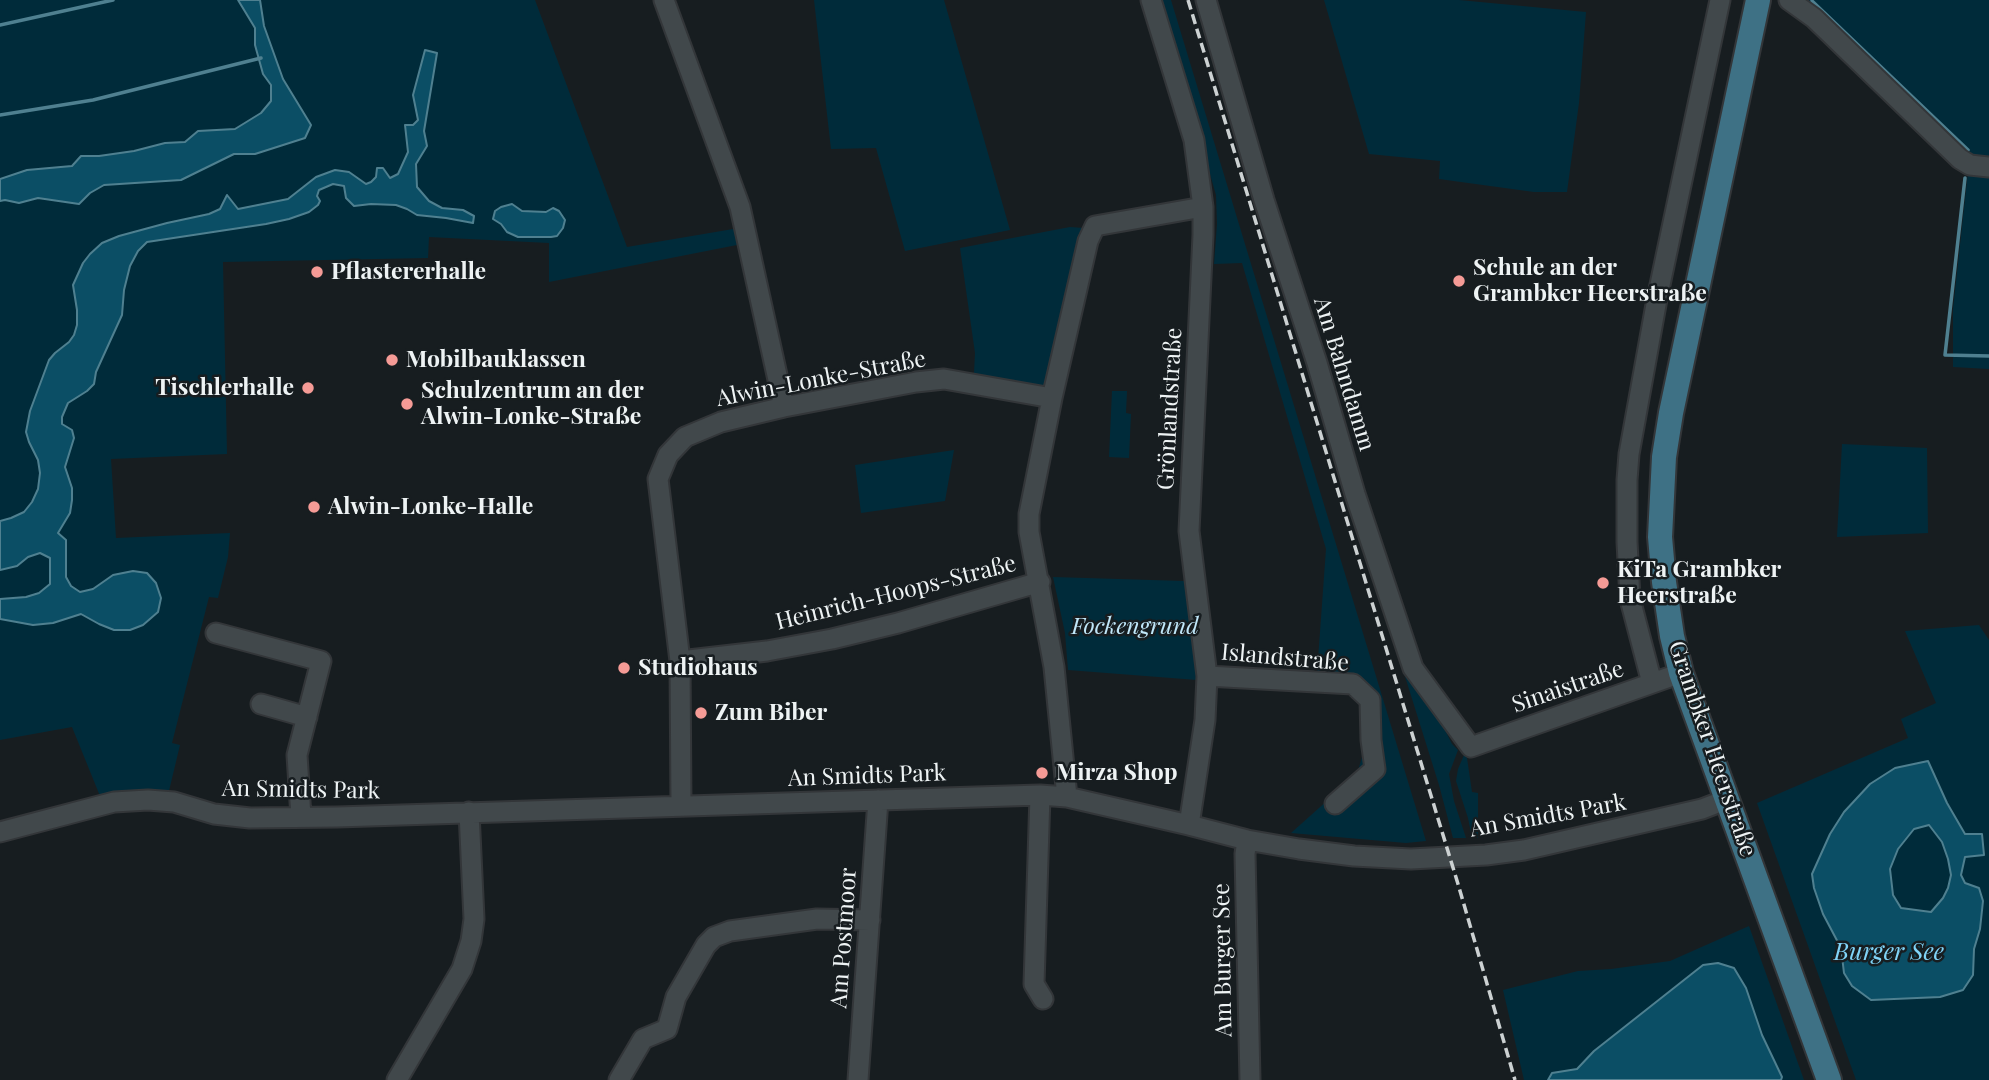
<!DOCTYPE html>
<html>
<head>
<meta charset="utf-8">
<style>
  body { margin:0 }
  canvas { display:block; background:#171d20 }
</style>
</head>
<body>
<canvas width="1989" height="1080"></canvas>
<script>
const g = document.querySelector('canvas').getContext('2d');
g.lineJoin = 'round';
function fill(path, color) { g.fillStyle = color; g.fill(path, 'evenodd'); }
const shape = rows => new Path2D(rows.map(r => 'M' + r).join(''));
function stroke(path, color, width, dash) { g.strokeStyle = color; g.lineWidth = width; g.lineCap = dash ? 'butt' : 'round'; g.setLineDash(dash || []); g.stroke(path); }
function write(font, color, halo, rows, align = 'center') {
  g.font = font + ' "Playfair Display",serif'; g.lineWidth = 5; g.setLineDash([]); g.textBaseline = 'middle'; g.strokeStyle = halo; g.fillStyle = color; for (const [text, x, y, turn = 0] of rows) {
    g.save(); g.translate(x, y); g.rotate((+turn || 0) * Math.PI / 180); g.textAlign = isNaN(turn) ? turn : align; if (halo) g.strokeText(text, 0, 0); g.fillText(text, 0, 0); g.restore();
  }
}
fill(shape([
  [0,0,535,0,627,247,739,228,742,244,549,282,549,243,429,237,428,258,223,262,227,454,111,459,116,538,230,533,228,557,218,598,209,597,172,743,180,745,168,795,100,796,72,727,0,740],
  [814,0,944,0,1010,230,905,251,876,148,831,149],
  [1160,0,1171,0,1426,841,1406,843,1291,833,1357,774,1365,747,1365,721,1359,694,1316,687,1326,549,1242,263,1214,264,1217,224,1216,195],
  [1196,0,1201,0,1438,716,1452,744,1458,750,1449,774,1454,801,1466,838,1453,838,1439,785,1254,194],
  [1324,0,1459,0,1586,12,1579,103,1567,192,1534,192,1439,179,1440,161,1369,154],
  [1805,0,1989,0,1989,369,1953,367,1953,309,1970,153,1813,5],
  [1070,227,1084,228,1074,257,1045,388,974,373,975,353,960,248],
  [1112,391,1127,391,1126,413,1131,414,1129,458,1109,457],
  [1842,444,1927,448,1928,533,1837,537],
  [954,450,945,501,861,513,855,465],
  [1053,577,1184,581,1195,653,1197,680,1068,670,1065,633],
  [1979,625,1989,640,1989,1080,1856,1080,1757,803,1908,738,1901,719,1936,703,1905,631],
  [1928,761,1947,803,1965,834,1982,835,1965,857,1961,875,1980,929,1974,949,1973,975,1852,986,1844,973,1841,948,1823,914,1812,874,1830,834,1844,812],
  [1464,755,1467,758,1472,792,1478,793,1478,838,1472,838,1468,818,1456,781,1458,769],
  [1929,825,1942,842,1948,859,1951,875,1948,888,1943,898,1931,912,1901,908,1893,895,1890,869,1898,849,1914,829],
  [1749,926,1804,1080,1781,1080,1782,1077,1762,1035,1734,968,1718,963,1703,965,1594,1051,1577,1069,1552,1073,1548,1080,1524,1080,1503,990,1578,971,1611,969,1670,961]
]), '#002b3a');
const water = shape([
  [238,0,260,0,264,26,283,79,311,125,305,138,255,154,234,154,181,180,104,185,90,193,79,204,38,198,19,203,5,200,0,201,0,179,27,170,72,166,81,156,99,156,134,151,165,143,185,142,198,131,235,129,261,113,271,101,271,85,263,74,255,45,255,28,238,0],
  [425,50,437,53,424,131,427,146,416,164,417,187,429,201,442,208,463,210,474,216,473,223,446,218,417,215,407,209,396,205,371,204,354,206,346,198,344,186,333,184,319,190,317,196,320,201,318,205,309,212,289,219,266,224,147,242,138,251,130,266,124,290,122,315,96,372,94,384,87,391,68,403,62,417,62,424,72,430,74,438,65,467,72,488,72,500,70,513,58,533,66,540,66,577,71,586,80,592,93,589,113,575,133,571,147,573,156,583,161,598,158,612,143,625,130,630,114,630,99,624,81,614,53,623,33,625,0,619,0,599,26,597,39,593,50,584,50,558,40,553,28,557,17,566,0,570,0,521,11,518,24,512,32,502,38,489,40,473,38,460,29,442,26,432,30,411,49,360,55,353,69,342,74,335,77,325,77,310,73,285,83,263,90,254,102,243,119,236,167,223,209,214,220,209,227,195,238,209,288,199,316,177,335,170,349,172,366,184,371,182,376,177,377,168,383,168,390,178,398,174,408,152,405,125,413,125,418,120,413,95,425,50],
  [512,204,522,211,546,212,553,208,559,211,565,220,563,228,557,236,551,237,518,237,507,232,501,224,493,219,495,211,501,207,512,204],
  [1928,761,1947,803,1965,834,1982,834,1984,855,1965,857,1961,875,1965,883,1979,888,1983,901,1980,929,1974,949,1973,975,1963,990,1940,997,1871,1000,1852,986,1844,973,1841,948,1823,914,1814,888,1812,874,1830,834,1844,812,1870,784,1895,768,1928,761],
  [1929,825,1942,842,1948,859,1951,875,1948,888,1943,898,1931,912,1901,908,1893,895,1890,869,1898,849,1914,829,1929,825],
  [1718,963,1734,968,1746,988,1762,1035,1782,1077,1781,1080,1548,1080,1552,1073,1577,1069,1594,1051,1703,965,1718,963]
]);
fill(water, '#0b4e65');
stroke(water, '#4f8090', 2);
stroke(shape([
  [1812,1,1968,150],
  [0,25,113,0],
  [0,115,93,100,261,58],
  [1965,178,1945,355,1989,356]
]), '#4f8090', 3.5);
const minor = shape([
  [664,0,740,207,784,407],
  [1151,0,1194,140,1203,207,1203,235,1189,531,1207,676,1205,720,1189,825],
  [1206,0,1264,200,1317,363,1355,494,1413,668,1471,747,1681,673],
  [1789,0,1814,18,1960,159,1970,165,1989,167],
  [216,633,321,661,297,755,301,817],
  [680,661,767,651,832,639,898,623,1040,582],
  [1207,676,1353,684,1370,700,1371,740,1375,769,1335,804],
  [1652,683,1630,599,1627,542,1627,480,1629,454,1657,299,1720,0],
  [261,704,307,717],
  [1040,795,1034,984,1043,999],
  [1067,797,1054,667,1029,532,1029,514,1052,398,1088,241,1095,226,1203,207],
  [681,806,680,661,658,479,668,455,685,437,721,422,784,407,916,382,944,379,1052,398],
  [0,832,114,802,148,800,174,802,214,814,250,818,337,817,1040,795,1067,797,1189,825,1247,840,1299,849,1354,856,1411,859,1486,855,1524,850,1702,809,1728,799],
  [1247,840,1245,854,1250,1080],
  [397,1080,462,969,471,941,474,919,469,812],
  [619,1080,643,1039,667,1029,676,997,706,945,714,937,730,931,817,919,870,920],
  [858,1080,878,800]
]);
const major = shape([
  [1758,0,1671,413,1664,457,1660,537,1664,582,1672,636,1681,673,1829,1080]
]);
stroke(minor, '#333639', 23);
stroke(major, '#333639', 28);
stroke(minor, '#41484b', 19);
stroke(major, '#3e7185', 24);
stroke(shape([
  [1188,0,1458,884,1515,1080]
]), '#ccd1d2', 3.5, [10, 5]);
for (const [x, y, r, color] of [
  [317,272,7,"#f59b96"],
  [1459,281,7,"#f59b96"],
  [392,360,7,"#f59b96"],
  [308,388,7,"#f59b96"],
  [407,404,7,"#f59b96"],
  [314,507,7,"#f59b96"],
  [1603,583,7,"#f59b96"],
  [624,668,7,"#f59b96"],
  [701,713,7,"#f59b96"],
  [1042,773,7,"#f59b96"]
]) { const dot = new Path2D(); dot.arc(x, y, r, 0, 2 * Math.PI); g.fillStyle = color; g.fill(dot); stroke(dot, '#171d20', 2.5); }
write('bold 23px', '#eef3f4', '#171d20', [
  ["Schule an der",1473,268],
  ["Grambker Heerstraße",1473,294],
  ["Pflastererhalle",331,272],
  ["Mobilbauklassen",406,360],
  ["Tischlerhalle",294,388,"right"],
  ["Schulzentrum an der",421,391],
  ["Alwin-Lonke-Straße",421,417],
  ["Alwin-Lonke-Halle",328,507],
  ["KiTa Grambker",1617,570],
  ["Heerstraße",1617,596],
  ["Studiohaus",638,668],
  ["Zum Biber",715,713],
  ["Mirza Shop",1056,773]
], 'left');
write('23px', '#eef3f4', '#171d20', [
  ["Am Bahndamm",1344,374,73],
  ["Alwin-Lonke-Straße",821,379,-11],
  ["Grönlandstraße",1170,409,-87],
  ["Heinrich-Hoops-Straße",896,593,-14],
  ["Islandstraße",1285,658,5],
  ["Sinaistraße",1568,687,-19],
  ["Grambker Heerstraße",1712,749,71],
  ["An Smidts Park",867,776,-2],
  ["An Smidts Park",301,790,1],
  ["An Smidts Park",1548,816,-10],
  ["Am Postmoor",844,938,-86],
  ["Am Burger See",1223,960,-91]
]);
write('italic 23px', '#c0e7f9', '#171d20', [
  ["Fockengrund",1135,627]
]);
write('italic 24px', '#80d4f8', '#171d20', [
  ["Burger See",1889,953]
]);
</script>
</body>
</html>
